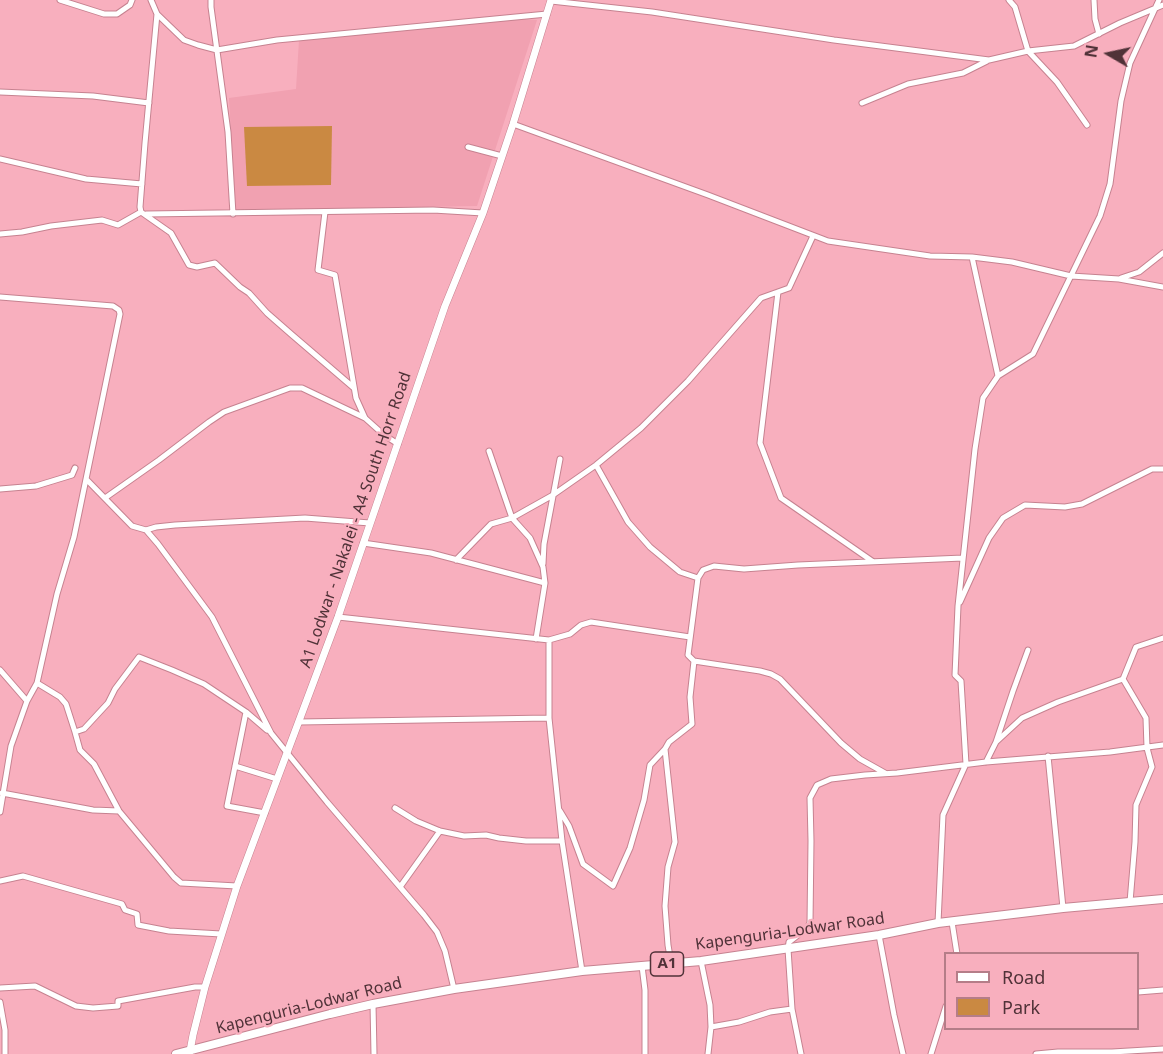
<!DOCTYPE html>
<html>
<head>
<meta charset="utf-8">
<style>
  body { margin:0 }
  #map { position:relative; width:1163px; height:1054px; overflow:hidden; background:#f8afbe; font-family:"Noto Sans",sans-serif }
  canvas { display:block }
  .legend { position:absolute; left:944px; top:952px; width:195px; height:78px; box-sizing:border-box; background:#f8afbe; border:2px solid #b57d88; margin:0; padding:8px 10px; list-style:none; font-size:18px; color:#503238 }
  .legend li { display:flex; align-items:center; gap:12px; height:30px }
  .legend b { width:30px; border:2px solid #b57d88 }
  .north { position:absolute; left:1079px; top:24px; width:60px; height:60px; -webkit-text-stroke:4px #f8afbe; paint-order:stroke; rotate:279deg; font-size:16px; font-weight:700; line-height:24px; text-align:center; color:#503238 }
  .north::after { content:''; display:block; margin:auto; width:21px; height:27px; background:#503238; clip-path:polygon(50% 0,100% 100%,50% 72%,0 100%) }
</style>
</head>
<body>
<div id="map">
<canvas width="1163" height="1054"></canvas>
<ul class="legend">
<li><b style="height:8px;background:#fff"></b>Road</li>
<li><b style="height:16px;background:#ca8942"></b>Park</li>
</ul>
<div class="north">N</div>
</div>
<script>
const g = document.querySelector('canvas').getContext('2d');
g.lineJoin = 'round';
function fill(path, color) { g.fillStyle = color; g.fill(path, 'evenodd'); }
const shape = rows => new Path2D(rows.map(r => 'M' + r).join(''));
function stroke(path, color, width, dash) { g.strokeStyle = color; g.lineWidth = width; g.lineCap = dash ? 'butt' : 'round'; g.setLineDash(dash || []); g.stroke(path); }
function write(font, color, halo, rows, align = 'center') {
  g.font = font + ' "Noto Sans",sans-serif'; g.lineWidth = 5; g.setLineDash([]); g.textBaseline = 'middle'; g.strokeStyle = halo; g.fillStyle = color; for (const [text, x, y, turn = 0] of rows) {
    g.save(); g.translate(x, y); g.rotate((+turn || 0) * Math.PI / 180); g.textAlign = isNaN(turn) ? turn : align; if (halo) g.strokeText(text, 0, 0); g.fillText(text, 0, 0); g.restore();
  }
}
fill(shape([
  [521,19,537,20,477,206,235,210,229,98,296,89,299,40]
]), '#f1a1b1');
fill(shape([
  [332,126,331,185,247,186,244,127]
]), '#ca8942');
const minor = shape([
  [60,0,104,14,117,14,130,5,132,0],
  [151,0,157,14,184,40,198,45,217,50,277,40,547,14],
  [211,0,211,7,228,132,233,214],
  [1009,0,1015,7,1028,51,1057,82,1087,125],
  [1094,0,1095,19,1099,34],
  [551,1,652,12,834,40,989,60,1028,51,1074,46,1120,23,1163,5],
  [157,14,145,143,140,207,141,212,171,233,189,265,197,267,215,263,240,287,249,293,267,313,291,334,354,388],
  [0,92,93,96,149,103],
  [862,103,908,84,963,73,987,61],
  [513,124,708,195,828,241,930,256,972,257,1012,262,1071,276,1119,279,1163,287],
  [468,147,502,156],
  [0,159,86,179,142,184],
  [325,212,318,270,335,275,356,398,365,418,384,435,398,444],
  [146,214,433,210,483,213],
  [0,234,22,232,51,226,102,220,118,225,141,212],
  [1121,278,1139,272,1163,253],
  [778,292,760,443,781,498,872,561],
  [0,297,113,306,119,310,120,314,86,479,132,526,146,530,158,544,212,617,271,733,327,802,424,915,437,932,445,951,454,989],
  [998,376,1033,354,1100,216,1110,184,1121,101,1130,63,1159,0],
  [489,451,512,518,530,538,543,567,545,583],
  [596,465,628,522,650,547,680,572,698,578],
  [0,489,36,486,72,475,75,468],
  [105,498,159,460,209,422,224,412,290,388,302,388,365,418],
  [146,530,156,527,175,525,305,518,370,523],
  [363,543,431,553,545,583,536,639],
  [456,560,491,524,512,518,553,495,596,465,641,428,688,381,761,298,789,288,813,236],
  [543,564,544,544,560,459],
  [960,602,989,538,1003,518,1025,505,1065,507,1082,504,1152,469,1163,469],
  [338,617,549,640,570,634,581,625,591,622,690,637],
  [694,661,760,671,771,674,780,679,841,743,860,759,885,773],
  [0,670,27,701],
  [1123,679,1146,718,1147,748,1152,767,1136,805,1135,842,1130,902],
  [1123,679,1136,647,1163,638],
  [37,683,60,697,66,704,75,732,84,729,108,703,115,689,139,657,172,670,204,684,246,712,267,730],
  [246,712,227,806,265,813],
  [549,718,562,841,582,971],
  [299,722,549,718,549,640],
  [75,732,80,750,94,764,119,811,174,877,181,883,237,886],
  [996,742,1022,718,1058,702,1123,679],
  [1048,756,1063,908],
  [986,762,996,742,1013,691,1028,650],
  [235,766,277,779],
  [2,793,93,810,119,811],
  [395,808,416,821,440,831,464,836,486,835,499,838,526,841,562,841],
  [560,811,569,826,583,864,613,886,630,848,644,800,650,765,665,749],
  [0,812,11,746,27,701,37,683,57,594,74,537,86,479],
  [0,881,23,876,122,904,125,910,137,914,138,925,169,931,221,934],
  [400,887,440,831],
  [952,922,957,954],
  [938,923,943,815,966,764,961,681,955,675,958,606,975,449,983,398,998,376,972,257],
  [879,935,894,1015,903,1054],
  [701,961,710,1005,711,1027,708,1054],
  [671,963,668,945,665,906,668,867,675,842,665,749,669,742,692,724,690,697,694,661,688,655,698,578,703,570,714,566,744,569,798,565,963,558],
  [642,966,645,990,645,1054],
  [0,988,35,986,76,1006,93,1008,118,1006,118,1001,195,987,205,987],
  [1138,992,1163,990],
  [0,1002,5,1030,5,1054],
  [373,1004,374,1054],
  [711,1027,739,1022,770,1012,792,1009],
  [801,1054,792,1009,788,949,789,942,807,928,810,923,811,841,810,798,817,785,831,779,865,775,897,773,986,762,1110,752,1163,745],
  [931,1054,946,1006],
  [1036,1054,1058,1052,1112,1052,1163,1049]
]);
const major = shape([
  [190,1051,193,1035,205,987,237,886,338,617,445,306,483,213,513,124,551,0]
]);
const highway = shape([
  [176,1054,330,1014,373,1004,454,989,582,971,701,961,879,935,938,923,1063,908,1163,899]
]);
stroke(minor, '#c68290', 7);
stroke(major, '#c68290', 8);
stroke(highway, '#c68290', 10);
stroke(minor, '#fff', 5);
stroke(major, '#fff', 7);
stroke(highway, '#fff', 8);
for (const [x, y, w] of [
  [667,964,33]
]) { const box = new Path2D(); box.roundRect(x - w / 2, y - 12, w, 24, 4.5); g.fillStyle = '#f8afbe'; g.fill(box); stroke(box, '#503238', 1.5); }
write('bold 15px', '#503238', null, [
  ["A1",667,964]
]);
write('16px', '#503238', '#f8afbe', [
  ["A1 Lodwar - Nakalei - A4 South Horr Road",356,520,-71],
  ["Kapenguria-Lodwar Road",790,932,-8],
  ["Kapenguria-Lodwar Road",309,1006,-14]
]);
</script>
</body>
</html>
